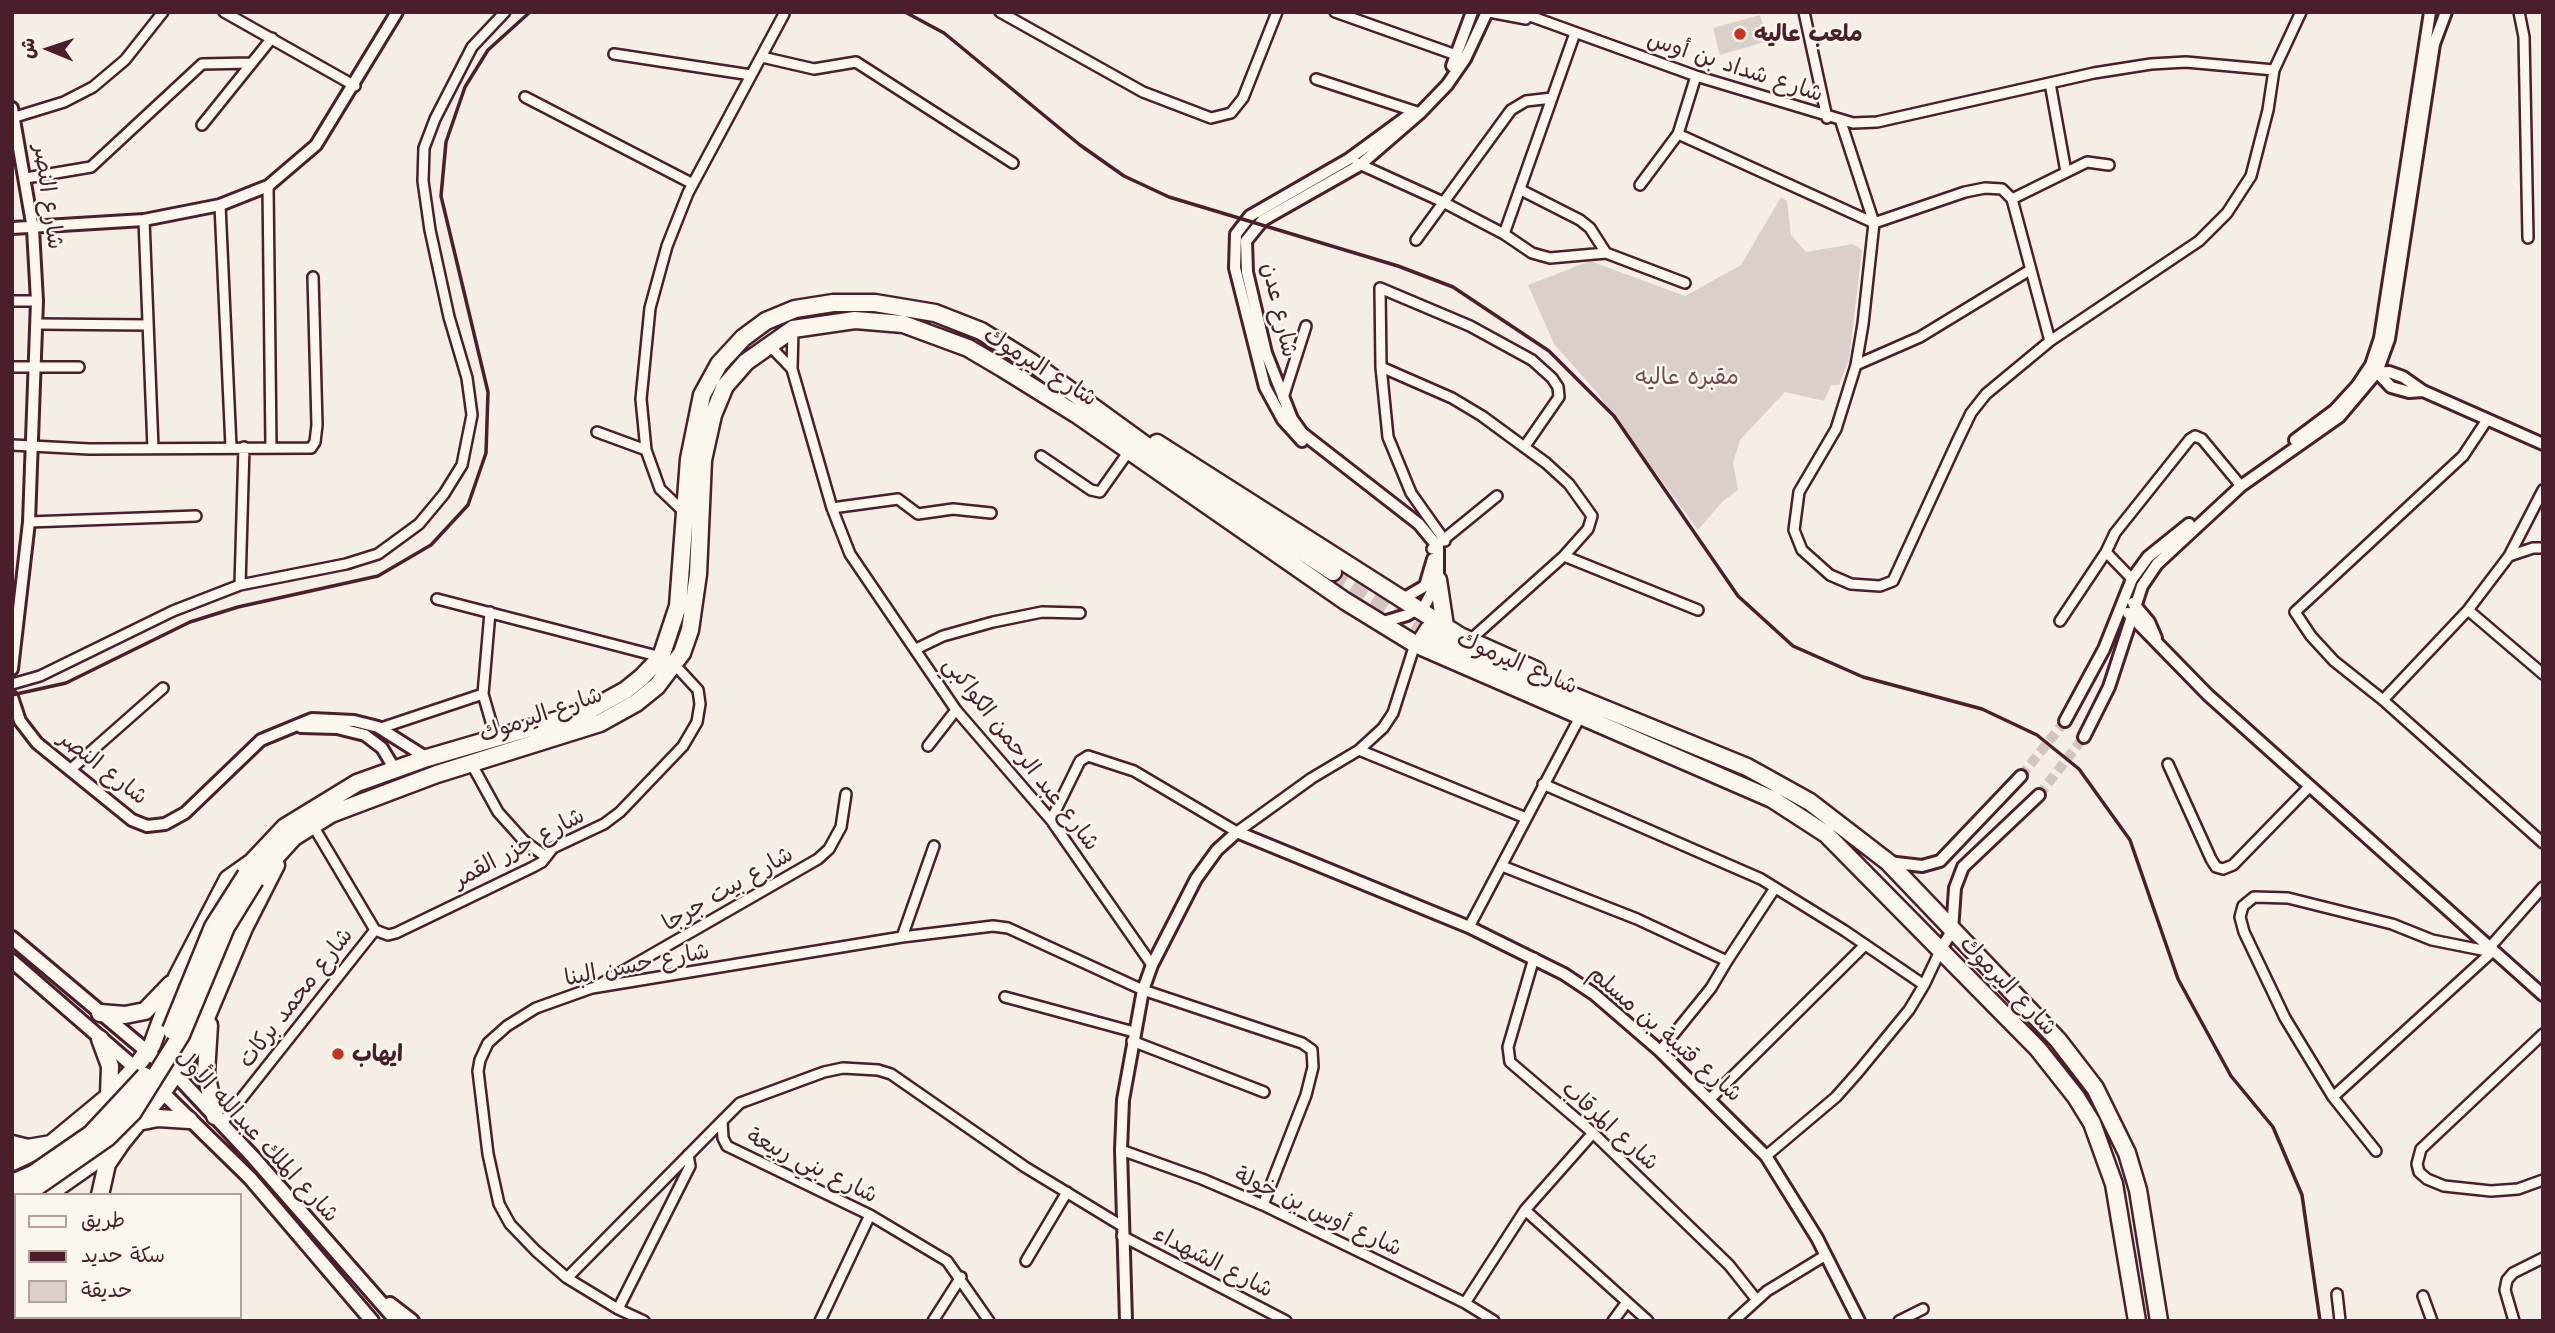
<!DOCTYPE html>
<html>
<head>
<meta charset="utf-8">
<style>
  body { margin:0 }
  #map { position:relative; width:2555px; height:1333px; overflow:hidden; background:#f4eee4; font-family:"Comic Neue","Playpen Sans Arabic",sans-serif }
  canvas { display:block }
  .frame { position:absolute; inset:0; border:14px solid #4a1f2b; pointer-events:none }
  .legend { position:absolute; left:14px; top:1193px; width:228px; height:126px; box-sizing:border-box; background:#fbf7ec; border:2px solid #b4a19f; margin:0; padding:9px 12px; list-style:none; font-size:21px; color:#4a1f2b }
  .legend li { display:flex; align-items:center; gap:14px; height:35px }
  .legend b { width:35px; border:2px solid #b4a19f }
  .north { position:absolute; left:14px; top:14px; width:70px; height:70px; -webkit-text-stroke:5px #fbf7ec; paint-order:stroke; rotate:272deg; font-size:19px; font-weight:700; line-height:28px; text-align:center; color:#4a1f2b }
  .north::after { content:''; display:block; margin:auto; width:24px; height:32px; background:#4a1f2b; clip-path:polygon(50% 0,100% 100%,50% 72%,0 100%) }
</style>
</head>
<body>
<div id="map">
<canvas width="2555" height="1333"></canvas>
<div class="frame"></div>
<ul class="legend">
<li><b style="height:9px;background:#fbf7ec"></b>طريق</li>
<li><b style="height:9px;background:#4a1f2b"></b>سكة حديد</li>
<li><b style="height:19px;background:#dbd0c9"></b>حديقة</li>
</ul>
<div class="north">ش</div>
</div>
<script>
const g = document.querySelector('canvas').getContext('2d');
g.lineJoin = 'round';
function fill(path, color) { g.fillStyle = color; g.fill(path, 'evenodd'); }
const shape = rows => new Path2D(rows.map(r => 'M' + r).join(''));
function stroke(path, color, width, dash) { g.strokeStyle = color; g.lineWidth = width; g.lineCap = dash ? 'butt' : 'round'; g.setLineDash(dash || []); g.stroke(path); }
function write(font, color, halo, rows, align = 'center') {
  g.font = font + ' "Comic Neue","Playpen Sans Arabic",sans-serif'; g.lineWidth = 5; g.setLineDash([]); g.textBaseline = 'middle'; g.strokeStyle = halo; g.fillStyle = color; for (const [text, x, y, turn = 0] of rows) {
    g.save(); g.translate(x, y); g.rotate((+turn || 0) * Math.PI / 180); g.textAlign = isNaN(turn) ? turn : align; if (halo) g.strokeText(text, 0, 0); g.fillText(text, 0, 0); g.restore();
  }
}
fill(shape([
  [1760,15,1768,41,1720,55,1713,28],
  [1781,197,1787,201,1791,235,1806,252,1853,244,1862,250,1849,360,1839,385,1831,385,1824,401,1785,392,1740,440,1733,463,1738,490,1723,501,1698,530,1595,390,1554,344,1528,285,1590,261,1685,296,1741,265]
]), '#dbd0c9');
stroke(shape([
  [2021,776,2065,721],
  [2039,795,2084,737]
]), '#d2c5bf', 10, [10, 5]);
stroke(shape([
  [1333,572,1430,634]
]), '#d2c5bf', 16, [16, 8]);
const minor = shape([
  [224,12,355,86],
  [1000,12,1143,92,1211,118,1231,113,1243,98,1277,12],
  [1335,12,1459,56],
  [1489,12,1526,19],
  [1519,12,1696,76,1853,123,1877,122,2094,73,2151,64,2186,62,2274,70],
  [1804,12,1827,118],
  [2519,12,2524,37,2528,238],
  [614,54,751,75],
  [762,57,814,69,856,62,1013,163],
  [1316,79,1420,113],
  [2050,83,2066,172],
  [525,97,693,184],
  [12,118,64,102,93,87,125,60,163,12],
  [1841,122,1874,223,1863,324,1856,365,1836,429,1799,492,1794,530,1802,550,1830,575,1851,584,1880,586,1893,581,1957,442,1971,413,1986,394,2050,341,2199,241,2227,213,2251,176,2268,110,2274,70,2301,12],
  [202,125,272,38],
  [1678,134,1874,223,1965,192,1985,188,2002,189,2012,199,2050,341],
  [1357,163,1443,202,1504,234,1532,253,1550,258,1606,253,1685,283],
  [26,178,91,167,202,64,251,63],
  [1640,185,1678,134,1696,76],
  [268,186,271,447],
  [1521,190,1580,220,1590,228,1606,253],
  [2012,199,2087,162,2109,165],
  [220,205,231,447],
  [144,220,153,448],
  [1504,234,1575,33],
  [1416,240,1511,110,1526,101,1552,98],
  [12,301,37,301],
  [37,324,147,325],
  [793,329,792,369,832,508,850,554,956,710,1051,820,1152,965],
  [769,345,792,369],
  [1856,365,1920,337,2030,270],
  [12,367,79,367],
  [1381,367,1452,398,1482,416,1546,463,1569,484,1592,516,1588,529,1564,556,1469,641],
  [1283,398,1306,326],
  [2487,420,2463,456,2295,612,2311,636,2334,661,2383,700,2543,843],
  [597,432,646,450],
  [12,445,89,449,311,448,315,442,317,425,313,277],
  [1041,456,1091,490,1100,492,1129,451],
  [832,508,898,499,918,514,953,509,991,513],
  [684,512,660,489,646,450,641,399,650,308,667,246,688,193,784,14],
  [29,522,196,516],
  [1445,541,1411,493,1388,437,1381,367,1380,288,1470,326,1532,360,1552,378,1558,387,1559,397,1525,446],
  [1432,549,1497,496],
  [1564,556,1698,610],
  [2509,556,2533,548,2543,548],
  [2132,579,2106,552,2115,533,2190,439,2195,436,2202,439,2241,486],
  [240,585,244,447],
  [437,599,661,657],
  [2468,610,2543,674],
  [490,612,483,694,496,739],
  [2060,621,2106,552],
  [916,649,943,636,993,622,1042,612,1080,613],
  [12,684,40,676,173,611,240,585,346,564,378,554,419,524,444,494,462,465,472,415,467,378,449,317,430,230,423,181,424,148,435,119,472,47,505,12],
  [2383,700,2468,610,2509,556,2543,490],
  [381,728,483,694],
  [928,746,956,710],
  [1359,750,1526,818],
  [471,763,498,812,524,841,545,856],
  [2168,764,2211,859,2216,867,2223,869,2233,865,2310,786],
  [70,770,163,688],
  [1543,784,1761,879,1845,931,1924,985,1941,949],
  [1051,820,1080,761,1088,756,1134,771,1237,832,1312,778,1359,750,1383,728,1393,713,1415,644,1426,627,1436,621],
  [312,824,375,930,388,935,396,933,533,867,542,862,553,848,604,824,620,812,683,746,697,722,700,704,698,690,674,664],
  [1502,866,1637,919,1727,961,1711,988,1660,1051],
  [1469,927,1581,715],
  [902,937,934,846],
  [1534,958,1508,1047,1510,1062,1593,1133,1729,1265,1756,1299],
  [1727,961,1775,888],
  [597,986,818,859,829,849,841,827,846,794],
  [1005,997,1134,1032],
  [2543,1034,2421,1149,2417,1164,2419,1172,2427,1179,2444,1186,2491,1191,2518,1189,2543,1180],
  [1132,1041,1264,1092],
  [2333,1097,2493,951],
  [1710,1099,1865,945],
  [222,1123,375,930],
  [1121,1150,1202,1179,1263,1205,1465,1303,1494,1321],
  [2376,1151,2333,1097,2285,1018,2244,932,2240,917,2243,906,2254,897,2288,898,2392,924,2432,940,2482,950,2490,947,2543,887],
  [1766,1156,1836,1097,1859,1071,1909,1010,1924,985],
  [1525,1210,1648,1321],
  [1122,1236,1286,1321],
  [1026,1261,1067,1192],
  [567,1278,722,1121],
  [2337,1294,2340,1321],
  [2423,1296,2432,1321],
  [1465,1303,1525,1210,1593,1133],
  [618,1309,690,1166,688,1155],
  [644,1321,618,1309,567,1278,536,1251,510,1224,499,1204,488,1154,478,1071,480,1060,488,1043,507,1026,536,1008,592,988,902,937,993,926,1008,928,1143,990,1302,1043,1312,1050,1313,1067,1306,1095,1263,1205],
  [820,1321,870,1215],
  [933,1321,961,1277],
  [989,1321,947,1261,870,1215,727,1146,723,1138,722,1121,740,1103,824,1072,843,1068,878,1070,891,1074,1025,1167,1122,1226],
  [1613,1321,1627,1302],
  [1734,1321,1767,1291,1826,1255],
  [1899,1321,1923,1309],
  [2514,1321,2505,1290,2507,1280,2513,1273,2543,1258]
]);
const tertiary = shape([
  [1452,66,1472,12],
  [12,108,33,229,37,301,29,522,12,669],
  [12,228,144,220,220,205,268,186,316,145,397,12],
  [2375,370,2391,387,2409,392,2423,391],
  [2372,373,2389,372,2403,377,2423,391,2543,444],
  [2295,440,2335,410,2357,386,2371,365,2380,338,2430,12],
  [1302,441,1283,420,1265,387,1235,268,1236,234,1250,216,1349,159,1409,115],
  [1401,600,1425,586,1433,559],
  [2133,603,2149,622,2156,638],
  [2128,613,2208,695,2543,995],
  [1380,623,1407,615,1425,605,1438,580,1438,547,1419,524,1302,433,1292,419,1266,353,1247,272,1246,241,1263,220,1360,165,1420,113,1447,85,1465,59,1487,12],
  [12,697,20,721,37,743,132,820,147,826,165,824,185,813,261,740,312,719,354,721,378,727,427,758],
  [2065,721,2104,649,2132,579,2148,557,2189,524],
  [301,727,337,728,365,735,382,748,394,768],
  [2084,737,2109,687,2142,586,2157,564,2241,486,2339,417,2377,372,2389,339,2434,44,2446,12],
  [1888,862,1922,866,1940,861,2021,776],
  [1941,949,1952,931,1955,888,1963,867,2039,795],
  [1126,1321,1121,1150,1123,1100,1143,990,1152,965,1196,879,1217,850,1237,832,1469,927,1564,974,1594,994,1660,1051,1766,1156,1817,1238,1859,1321]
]);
const secondary = shape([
  [12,938,181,1080,253,1157,397,1321],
  [12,961,141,1073],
  [157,1087,250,1178,372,1321],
  [390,1304,412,1321]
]);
const trunk = shape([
  [1157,443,1460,636,1536,670],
  [1438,580,1445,626],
  [1430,634,1463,651,1747,767,1810,802,1888,862,2058,1040,2095,1088,2127,1153,2138,1190,2159,1321],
  [246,875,252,862,285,827,357,783,427,758,588,711,626,690,642,677,661,657,678,606,689,459,702,395,719,364,743,338,766,321,795,309,833,303,875,303,935,313,981,331,1031,362,1199,484,1333,572],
  [255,880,294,837,331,814,437,774,600,723,636,703,657,686,682,653,690,630,698,574,703,460,713,415,725,386,746,362,793,329,855,320,903,324,968,348,1002,368,1076,414,1345,601,1415,644,1772,799,1826,834,2038,1049,2076,1097,2092,1123,2114,1184,2137,1321],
  [100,1013,125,1015,145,1011,171,984],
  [209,1025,206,1073,215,1116],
  [100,1039,110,1066,109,1096],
  [138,1122,158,1118,189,1120],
  [12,1144,28,1148,51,1144,109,1096,135,1068,152,1045,177,977,228,879,252,862],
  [12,1162,40,1149],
  [12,1183,33,1174],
  [17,1195,38,1186],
  [47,1195,114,1148],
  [100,1195,107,1164,122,1142,162,1093,193,1049,244,928,276,865],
  [12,1210,16,1208],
  [19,1317,26,1321],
  [113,1317,113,1321],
  [88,1321,90,1317]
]);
stroke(minor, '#4a1f2b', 14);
stroke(tertiary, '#4a1f2b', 16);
stroke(secondary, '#4a1f2b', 18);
stroke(trunk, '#4a1f2b', 21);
stroke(minor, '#fbf7ec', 9);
stroke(tertiary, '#fbf7ec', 10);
stroke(secondary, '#fbf7ec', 12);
stroke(trunk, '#fbf7ec', 16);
stroke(shape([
  [905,12,944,33,1080,145,1124,176,1169,197,1398,266,1453,287,1549,351,1614,416,1738,596,1793,646,1863,677,1982,709,2037,735,2079,769,2130,840,2178,979,2231,1076,2273,1127,2302,1195,2320,1321],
  [12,695,66,683,190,622,238,607,378,576,431,545,468,505,486,453,488,392,441,196,446,142,465,87,488,50,530,12]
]), '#4a1f2b', 3.5);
const trunkBridge = shape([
  [171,1030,213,927,246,875],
  [33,1174,91,1134,145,1076],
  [38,1186,107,1138,133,1112,181,1035,226,927,255,880]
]);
stroke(trunkBridge, '#4a1f2b', 21, []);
stroke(trunkBridge, '#fbf7ec', 16);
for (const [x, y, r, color] of [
  [1740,34,7,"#c8321e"],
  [338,1054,7,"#c8321e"]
]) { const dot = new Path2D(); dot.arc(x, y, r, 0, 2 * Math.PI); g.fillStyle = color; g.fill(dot); stroke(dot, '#fbf7ec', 2.5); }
write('bold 23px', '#4a1f2b', '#fbf7ec', [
  ["ملعب عاليه",1754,34],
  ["ايهاب",352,1054]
], 'left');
write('23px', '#4a1f2b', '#fbf7ec', [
  ["شارع شداد بن أوس",1735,67,18],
  ["شارع النصر",48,197,82],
  ["شارع عدن",1279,310,77],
  ["شارع اليرموك",1040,367,32],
  ["شارع اليرموك",1517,663,23],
  ["شارع اليرموك",541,715,-19],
  ["شارع عبد الرحمن الكواكبي",1021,754,52],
  ["شارع النصر",103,768,38],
  ["شارع جزر القمر",519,848,-28],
  ["شارع بيت جرجا",728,889,-30],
  ["شارع حسن البنا",637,965,-11],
  ["شارع اليرموك",2008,986,46],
  ["شارع محمد بركات",296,998,-52],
  ["شارع قتيبة بن مسلم",1665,1034,41],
  ["شارع المرقاب",1610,1126,42],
  ["شارع الملك عبدالله الأول",257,1136,47],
  ["شارع بني ربيعة",812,1166,26],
  ["شارع أوس بن خولة",1318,1212,25],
  ["شارع الشهداء",1213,1262,27]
]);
write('23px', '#6e4b52', '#fbf7ec', [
  ["مقبره عاليه",1687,377]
]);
</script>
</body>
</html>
